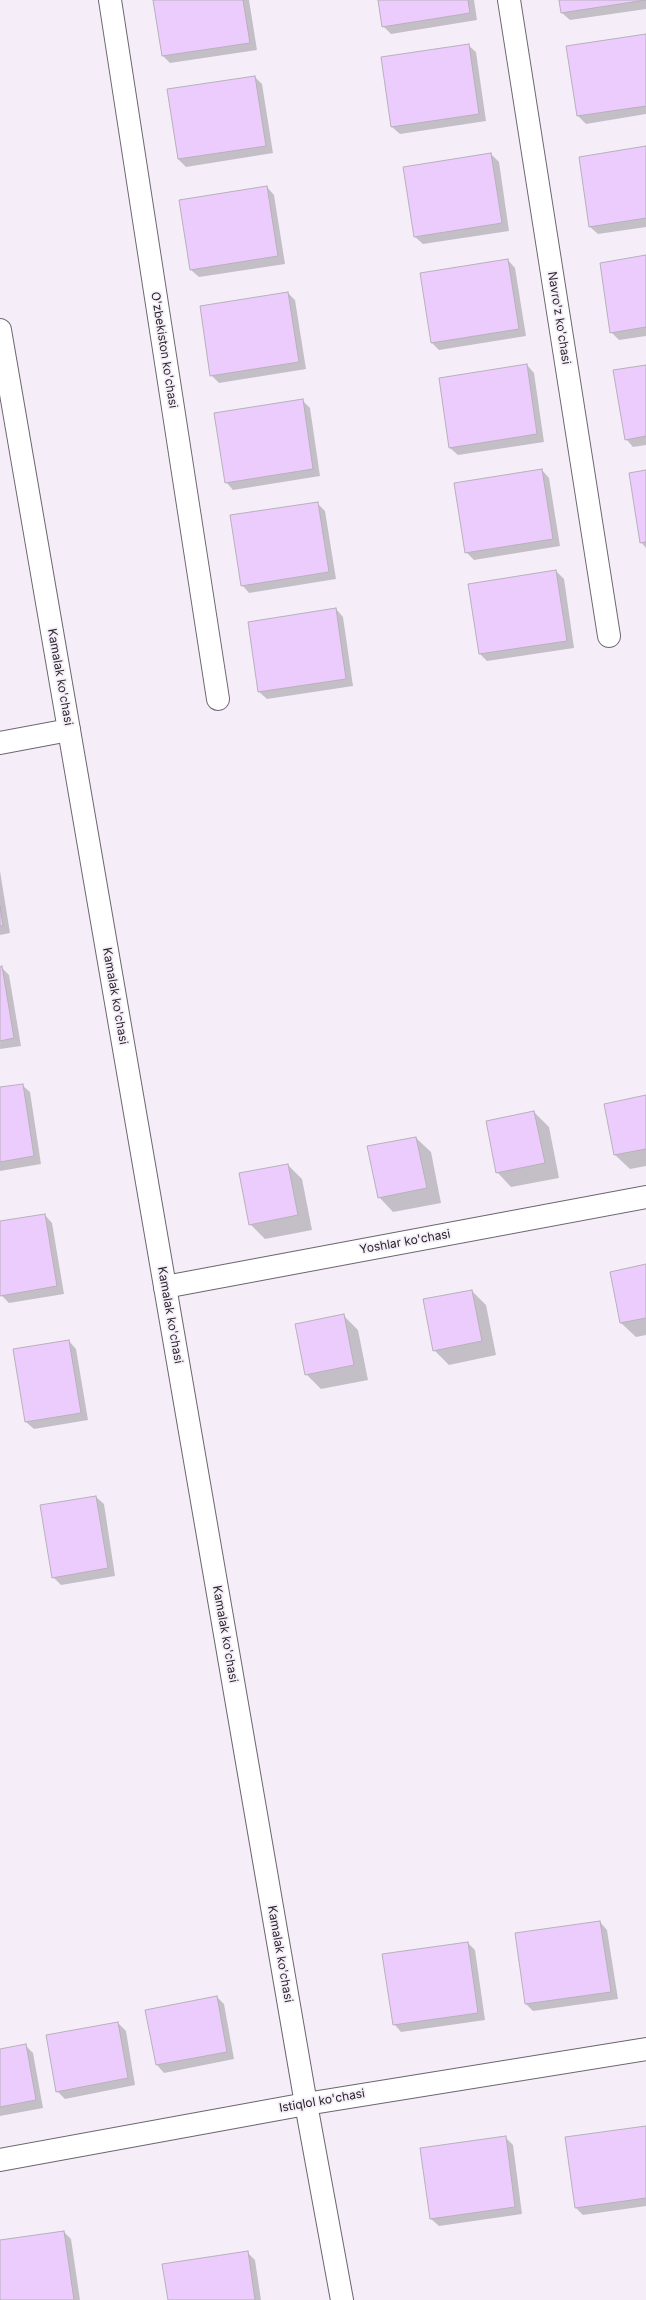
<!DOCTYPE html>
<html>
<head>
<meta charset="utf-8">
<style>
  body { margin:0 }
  canvas { display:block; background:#f5eef9 }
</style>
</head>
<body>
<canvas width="646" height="2300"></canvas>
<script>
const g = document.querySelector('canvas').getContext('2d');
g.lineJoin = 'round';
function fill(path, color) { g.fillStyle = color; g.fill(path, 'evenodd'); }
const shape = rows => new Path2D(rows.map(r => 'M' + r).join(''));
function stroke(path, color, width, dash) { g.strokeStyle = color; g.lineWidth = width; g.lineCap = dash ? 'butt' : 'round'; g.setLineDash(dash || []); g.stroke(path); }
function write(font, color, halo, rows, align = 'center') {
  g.font = font + ' Inter,sans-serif'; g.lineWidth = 3.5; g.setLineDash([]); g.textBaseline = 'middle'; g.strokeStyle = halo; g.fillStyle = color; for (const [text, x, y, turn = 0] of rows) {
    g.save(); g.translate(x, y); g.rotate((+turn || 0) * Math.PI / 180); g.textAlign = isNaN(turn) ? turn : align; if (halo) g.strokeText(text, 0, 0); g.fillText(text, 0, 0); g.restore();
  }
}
fill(shape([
  [154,0,249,0,257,50,170,63,163,56],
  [379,0,474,0,477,20,391,34,383,26],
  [560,0,646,0,646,9,570,20,562,13],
  [646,35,646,114,586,124,578,116,567,47],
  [468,45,476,52,486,121,400,134,392,127,382,58],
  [255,77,262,84,273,153,186,167,178,159,168,90],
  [646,147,646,227,598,234,590,227],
  [491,154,499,162,509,231,423,244,415,237],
  [267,187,274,195,285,264,199,277,191,270],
  [646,256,646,336,619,340,611,332],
  [508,260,515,268,526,336,439,350,432,343],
  [288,293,295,300,306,369,219,383,211,375],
  [527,365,534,373,544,442,458,455,450,448],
  [646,366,646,445,633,447,626,439],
  [302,400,310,408,320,476,233,490,226,482],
  [542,470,549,478,560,546,474,560,466,552],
  [646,471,646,548,641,542],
  [317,503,325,511,336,579,249,593,242,585],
  [556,571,564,579,574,648,487,661,480,654],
  [336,609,343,617,353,686,267,699,259,692],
  [0,871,10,933,0,935],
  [1,967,9,975,21,1046,0,1049],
  [22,1085,30,1092,41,1164,0,1171,0,1088],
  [646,1096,646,1166,630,1169,615,1155],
  [534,1112,549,1127,559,1178,511,1187,497,1172],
  [416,1138,431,1152,441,1203,393,1212,379,1197],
  [288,1165,302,1179,312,1230,265,1239,250,1224],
  [45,1215,52,1223,64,1294,9,1303,1,1295,0,1287,0,1222],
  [646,1265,646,1335,636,1337,621,1323],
  [472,1291,486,1305,496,1355,449,1365,434,1350],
  [343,1315,358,1330,368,1380,321,1389,306,1374],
  [69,1341,76,1349,88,1420,34,1429,26,1422],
  [96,1497,104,1504,115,1576,61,1585,53,1577],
  [600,1922,607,1930,618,1999,533,2011,526,2004],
  [468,1943,475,1950,485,2020,401,2032,394,2024],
  [217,1997,224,2004,234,2059,164,2073,157,2065,146,2010],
  [118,2023,126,2031,135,2085,65,2099,57,2091],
  [25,2045,33,2053,43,2108,0,2116,0,2050],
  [646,2127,646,2206,583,2215,576,2208],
  [505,2137,513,2145,522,2214,439,2226,431,2219],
  [64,2232,71,2239,80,2300,0,2300,0,2241],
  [248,2253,255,2260,261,2300,169,2300]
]), '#0003');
const building = shape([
  [153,0,243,0,250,43,162,56,153,0],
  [378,0,468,0,470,13,382,27,378,0],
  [559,0,646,0,561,13,559,0],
  [646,34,646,106,577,116,566,46,646,34],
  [469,44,479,114,391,127,381,57,469,44],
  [255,76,266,146,178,159,167,89,255,76],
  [646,146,646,218,589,227,579,157,646,146],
  [491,153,502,223,414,237,403,167,491,153],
  [267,186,278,256,190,270,179,200,267,186],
  [646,255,646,327,610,333,600,263,646,255],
  [508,259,519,329,431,343,420,273,508,259],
  [288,292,299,362,210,376,200,306,288,292],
  [527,364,537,434,449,448,439,378,527,364],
  [646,365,646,436,625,440,613,370,646,365],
  [303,399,313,469,225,483,214,413,303,399],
  [542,469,553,539,465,553,454,483,542,469],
  [646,470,646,542,640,543,629,473,646,470],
  [318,502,329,572,241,586,230,515,318,502],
  [556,570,567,641,479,654,468,584,556,570],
  [336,608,346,679,258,692,248,622,336,608],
  [0,906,3,926,0,926,0,906],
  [2,966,14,1038,0,1041,0,967,2,966],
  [23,1084,34,1156,0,1162,0,1087,23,1084],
  [646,1095,646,1149,614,1155,604,1104,646,1095],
  [534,1111,545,1163,496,1173,486,1121,534,1111],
  [416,1137,427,1188,378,1198,367,1146,416,1137],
  [288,1164,298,1215,249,1225,239,1173,288,1164],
  [45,1214,57,1286,0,1296,0,1221,45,1214],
  [646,1264,646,1318,620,1323,610,1272,646,1264],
  [472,1290,482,1341,433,1351,423,1299,472,1290],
  [344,1314,354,1365,305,1375,295,1324,344,1314],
  [69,1340,81,1413,25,1422,13,1349,69,1340],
  [96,1496,108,1568,52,1578,40,1505,96,1496],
  [600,1921,611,1992,525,2004,515,1933,600,1921],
  [468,1942,478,2013,393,2025,382,1954,468,1942],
  [217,1996,227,2052,156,2065,145,2010,217,1996],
  [118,2022,128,2078,56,2092,46,2035,118,2022],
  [26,2044,36,2100,0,2107,0,2049,26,2044],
  [646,2126,646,2198,575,2208,565,2137,646,2126],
  [506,2136,515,2207,430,2219,420,2148,506,2136],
  [64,2231,74,2300,0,2300,0,2240,64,2231],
  [248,2251,255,2300,168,2300,162,2264,248,2251]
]);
fill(building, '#ecccfc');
stroke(building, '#b8b0bb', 1);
const street = shape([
  [110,0,218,699],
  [509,0,609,636],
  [0,743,69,730],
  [165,1287,646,1197],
  [0,2160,306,2104,646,2049]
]);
const secondary = shape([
  [0,330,306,2104,342,2300]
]);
stroke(street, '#6d6670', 24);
stroke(secondary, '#6d6670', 24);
stroke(street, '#fff', 22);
stroke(secondary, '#fff', 22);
write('12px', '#282529', '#f5eef9', [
  ["Navro'z ko'chasi",559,318,81],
  ["O'zbekiston ko'chasi",164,350,81],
  ["Kamalak ko'chasi",60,677,80],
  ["Kamalak ko'chasi",115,996,80],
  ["Yoshlar ko'chasi",405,1242,-10],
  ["Kamalak ko'chasi",170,1315,80],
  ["Kamalak ko'chasi",225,1634,80],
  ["Kamalak ko'chasi",280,1954,80],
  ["Istiqlol ko'chasi",322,2101,-10]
]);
</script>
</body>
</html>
